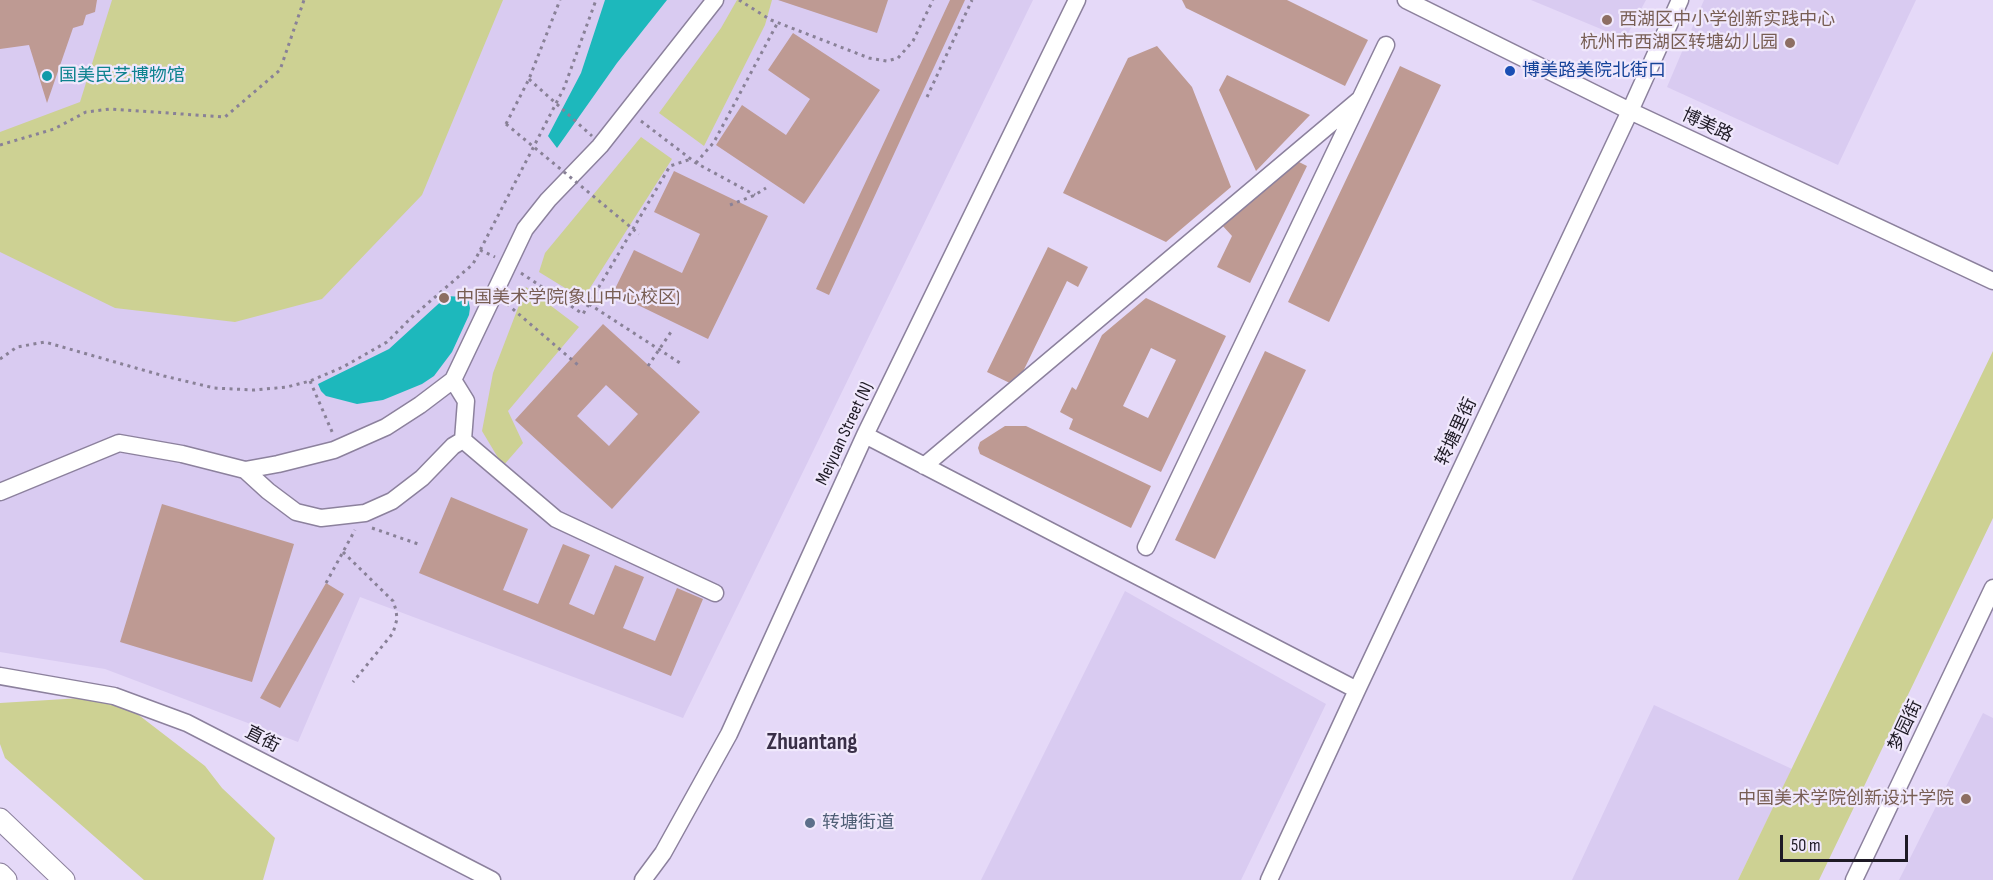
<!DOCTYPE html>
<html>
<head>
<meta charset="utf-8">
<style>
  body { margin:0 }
  #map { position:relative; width:1993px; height:880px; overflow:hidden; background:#e5d9f8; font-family:"Sofia Sans Condensed",sans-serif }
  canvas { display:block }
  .scale { position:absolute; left:1780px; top:835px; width:128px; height:27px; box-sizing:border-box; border:3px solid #1e1a25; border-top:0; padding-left:8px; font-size:18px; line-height:21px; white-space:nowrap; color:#1e1a25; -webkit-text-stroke:4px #f0e8fc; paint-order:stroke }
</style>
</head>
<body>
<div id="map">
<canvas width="1993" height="880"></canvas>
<div class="scale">50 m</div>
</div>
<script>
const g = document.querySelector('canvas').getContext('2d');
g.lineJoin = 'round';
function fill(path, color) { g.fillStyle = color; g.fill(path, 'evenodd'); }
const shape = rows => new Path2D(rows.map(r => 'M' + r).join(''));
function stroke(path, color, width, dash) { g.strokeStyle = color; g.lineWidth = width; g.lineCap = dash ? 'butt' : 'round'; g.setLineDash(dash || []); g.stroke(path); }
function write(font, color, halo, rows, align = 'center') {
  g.font = font + ' "Sofia Sans Condensed","Noto Sans SC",sans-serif'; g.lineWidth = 4.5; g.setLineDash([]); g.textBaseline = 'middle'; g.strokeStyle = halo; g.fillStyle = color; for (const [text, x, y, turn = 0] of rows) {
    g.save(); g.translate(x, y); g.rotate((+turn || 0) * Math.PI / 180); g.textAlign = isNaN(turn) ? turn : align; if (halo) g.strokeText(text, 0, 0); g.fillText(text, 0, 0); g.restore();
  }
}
fill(shape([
  [0,0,1033,0,683,718,360,597,298,742,105,669,0,652],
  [1531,0,1646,0,1625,39],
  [1704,0,1916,0,1838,165,1667,87],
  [1125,591,1326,704,1241,880,981,880],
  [1654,705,1792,769,1738,880,1572,880],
  [1983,713,1993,718,1993,880,1899,880]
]), '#d9cbf1');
fill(shape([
  [112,0,503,0,422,195,322,299,235,322,115,308,0,252,0,132,80,102],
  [737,0,772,0,765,25,704,146,659,113,721,28],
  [641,137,672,159,583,299,539,272,545,253],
  [526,287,579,327,508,411,523,443,503,466,482,431,493,373],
  [1993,351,1993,518,1819,880,1738,880],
  [114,696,205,766,222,788,275,838,263,880,144,880,5,758,0,744,0,703]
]), '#cdd193');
fill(shape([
  [605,0,667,0,617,63,557,148,548,136,581,73],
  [447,296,463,297,468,299,470,308,469,315,452,352,434,376,422,384,383,400,357,404,326,396,321,391,318,384,389,349]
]), '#1db8bc');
fill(shape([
  [0,0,97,0,95,12,86,15,83,25,73,28,47,103,29,45,0,49],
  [778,0,888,0,877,33],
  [950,0,965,0,829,295,816,289],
  [1182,0,1287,0,1368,40,1345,86,1186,8],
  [793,33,880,90,804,204,716,145,742,105,786,135,810,99,768,70],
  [1157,46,1192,87,1231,187,1166,242,1063,193,1128,58],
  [1400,66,1441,85,1329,322,1288,302],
  [1227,75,1310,115,1256,171,1219,90],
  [1293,159,1307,166,1250,283,1217,267,1232,236,1221,224],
  [674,171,768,216,708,339,613,293,634,250,682,273,700,234,654,212],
  [1048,247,1088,267,1078,287,1067,281,1016,386,987,372],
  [1146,298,1226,336,1161,472,1069,429,1073,419,1060,412,1072,387,1076,390,1102,335],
  [1151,348,1176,360,1148,418,1123,406],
  [603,324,700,412,612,509,515,420],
  [606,385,638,414,609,446,577,416],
  [1265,351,1306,370,1215,559,1175,540],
  [1005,426,1026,426,1151,486,1131,528,980,454,978,448,980,442],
  [451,497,528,529,503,590,538,604,563,544,590,555,569,604,594,615,615,565,644,577,623,628,655,641,677,588,703,599,671,676,419,573],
  [162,504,294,544,252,682,120,642],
  [326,583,344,594,280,708,260,698]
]), '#be9a93');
const minor = shape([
  [1406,0,1630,111,1993,281],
  [865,435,1357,690],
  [463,440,556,519,715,593],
  [924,466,1360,99],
  [245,470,268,491,296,512,321,518,365,513,392,501,422,478,453,446,463,440,466,401,453,380],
  [0,492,119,443,182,454,245,470,278,464,334,450,386,427,420,405,453,380,525,229,548,200,600,146,715,0],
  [1146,547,1386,45],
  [0,676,114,696,187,723,492,880],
  [643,880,663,853,729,734,865,435,1077,0],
  [1269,880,1357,690,1630,111,1680,0],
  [1854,880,1993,588]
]);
const major = shape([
  [0,819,64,880],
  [0,874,6,880]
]);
stroke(minor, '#8c819d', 19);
stroke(major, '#8c819d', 23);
stroke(shape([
  [739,0,771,20,869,58,887,61,898,58,913,41,933,0],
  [927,97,972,0],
  [641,121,696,163,755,195],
  [506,124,529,79,560,0],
  [0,145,54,129,86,112,110,109,225,117,280,70,304,0],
  [696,163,714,142,778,22],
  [730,205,755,195,766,188],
  [480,250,495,257],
  [521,273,583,314,670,166,691,159],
  [507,304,578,365],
  [589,304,680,363],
  [0,359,17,347,45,342,164,376,214,388,254,390,287,387,310,381,343,367,387,342,412,317,473,264,564,88,596,0],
  [310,381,333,434],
  [372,528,421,545],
  [343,552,393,601,396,610,397,619,393,633,353,682],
  [326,583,355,530]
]), '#898197', 3, [3, 4.5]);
stroke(minor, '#fff', 16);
stroke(major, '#fff', 21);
stroke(shape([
  [529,79,592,136],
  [506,124,639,234],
  [648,366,673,329]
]), '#898197', 3, [3, 4.5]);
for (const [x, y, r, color] of [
  [1607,20,6,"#8d6e63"],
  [1790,43,6,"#8d6e63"],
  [1510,71,6,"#1a4fb4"],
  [47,76,6,"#0f9aa8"],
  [444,298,6,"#8d6e63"],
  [1966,799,6,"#8d6e63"],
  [810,823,6,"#5c6f8a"]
]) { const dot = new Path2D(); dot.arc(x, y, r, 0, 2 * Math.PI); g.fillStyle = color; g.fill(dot); stroke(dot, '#f0e8fc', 2); }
write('18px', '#785e54', '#f0e8fc', [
  ["西湖区中小学创新实践中心",1619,20],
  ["杭州市西湖区转塘幼儿园",1778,43,"right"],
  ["中国美术学院(象山中心校区)",456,298],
  ["中国美术学院创新设计学院",1954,799,"right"]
], 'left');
write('18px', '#164399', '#f0e8fc', [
  ["博美路美院北街口",1522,71]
], 'left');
write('18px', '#0d838f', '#f0e8fc', [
  ["国美民艺博物馆",59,76]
], 'left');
write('18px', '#1e1a25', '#f0e8fc', [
  ["博美路",1707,126,25],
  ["转塘里街",1457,432,-65],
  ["Meiyuan Street (N)",845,434,-65],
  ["梦园街",1906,726,-65],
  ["直街",262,740,27]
]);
write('18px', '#4e5e75', '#f0e8fc', [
  ["转塘街道",822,823]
], 'left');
write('bold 24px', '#392f47', '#f0e8fc', [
  ["Zhuantang",812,743]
]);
</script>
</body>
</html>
